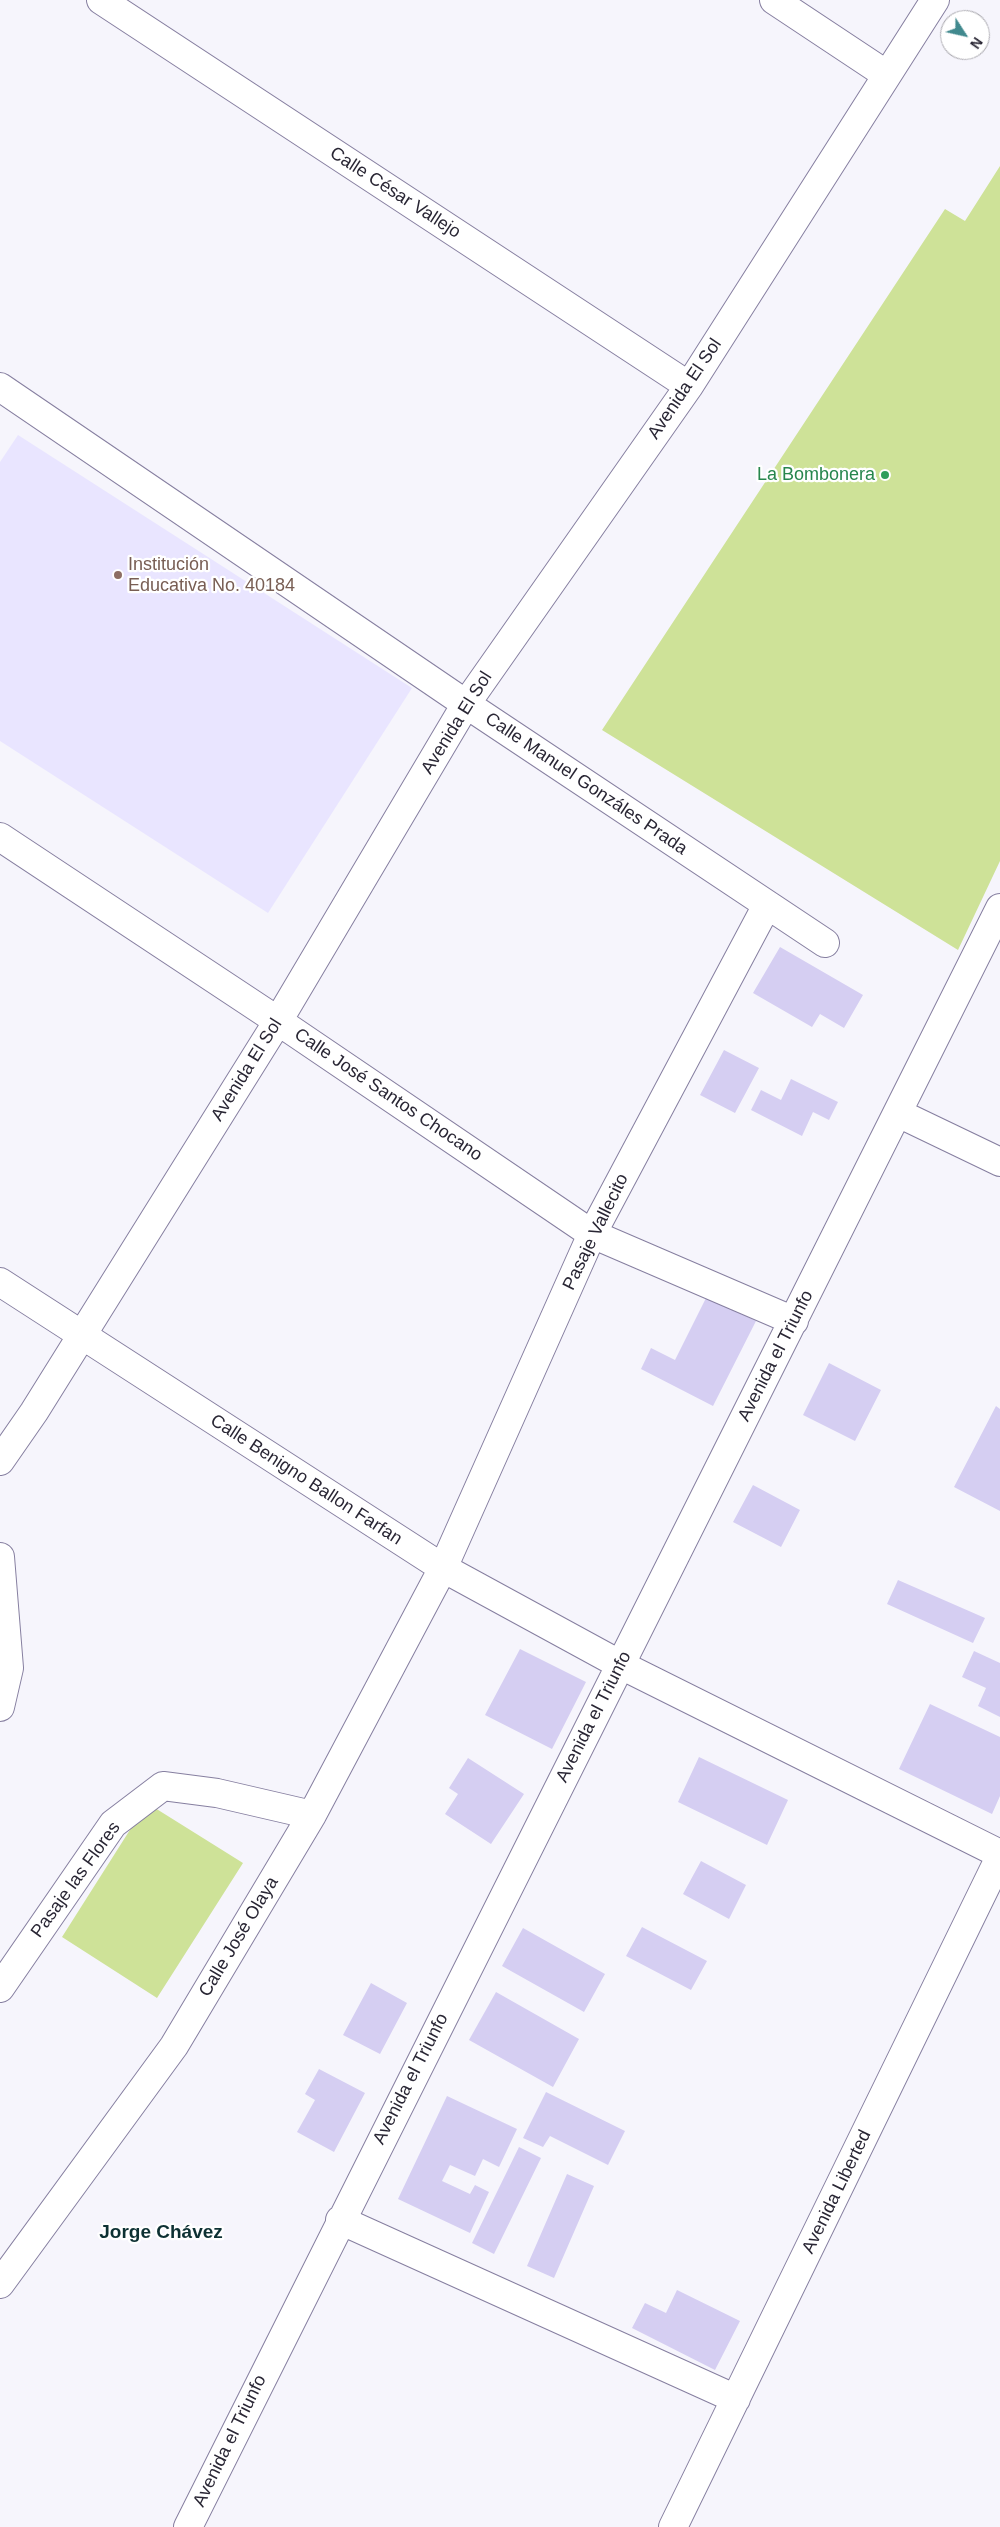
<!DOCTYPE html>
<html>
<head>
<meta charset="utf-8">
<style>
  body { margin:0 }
  #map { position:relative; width:1000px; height:2527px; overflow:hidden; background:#f6f5fc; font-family:Arial,sans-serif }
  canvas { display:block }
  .north { position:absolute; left:940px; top:10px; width:50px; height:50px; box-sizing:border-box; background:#fff; border:1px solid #a9a8ae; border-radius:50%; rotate:125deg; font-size:14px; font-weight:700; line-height:20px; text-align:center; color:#292634 }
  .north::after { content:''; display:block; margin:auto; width:18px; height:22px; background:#41898e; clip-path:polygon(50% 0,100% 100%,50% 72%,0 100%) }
</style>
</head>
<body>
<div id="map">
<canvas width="1000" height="2527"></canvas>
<div class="north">N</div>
</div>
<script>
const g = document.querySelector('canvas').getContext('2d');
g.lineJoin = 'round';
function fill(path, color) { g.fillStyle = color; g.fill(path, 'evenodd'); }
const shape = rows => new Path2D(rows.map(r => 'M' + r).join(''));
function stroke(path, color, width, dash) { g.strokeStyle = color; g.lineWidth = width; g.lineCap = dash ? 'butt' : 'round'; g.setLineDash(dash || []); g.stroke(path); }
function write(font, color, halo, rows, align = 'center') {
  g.font = font + ' Arial,sans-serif'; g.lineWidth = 4.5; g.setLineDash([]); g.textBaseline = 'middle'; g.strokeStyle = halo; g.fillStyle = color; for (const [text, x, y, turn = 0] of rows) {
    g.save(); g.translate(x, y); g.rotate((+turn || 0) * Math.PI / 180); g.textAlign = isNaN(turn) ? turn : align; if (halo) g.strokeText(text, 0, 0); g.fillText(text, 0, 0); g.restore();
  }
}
fill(shape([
  [18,435,412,688,268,913,0,741,0,462]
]), '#e9e5ff');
fill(shape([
  [1000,166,1000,861,958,950,602,730,945,209,965,221],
  [147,1803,243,1863,157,1998,62,1937]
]), '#cee298');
fill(shape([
  [780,947,863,995,844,1028,820,1014,812,1027,753,993],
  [724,1050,759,1068,735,1113,700,1095],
  [791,1079,838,1102,829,1120,813,1112,802,1136,751,1110,761,1090,781,1100],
  [707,1296,756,1321,713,1406,641,1369,651,1348,675,1360],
  [829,1363,881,1390,855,1441,803,1415],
  [996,1406,1000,1409,1000,1511,954,1487],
  [753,1485,800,1510,781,1547,733,1522],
  [898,1580,985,1618,973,1643,887,1604],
  [520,1649,586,1682,552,1749,485,1715],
  [974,1651,1000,1663,1000,1717,978,1706,986,1688,962,1677],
  [930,1704,1000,1737,1000,1796,992,1814,899,1769],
  [699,1757,788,1800,767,1845,678,1802],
  [468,1758,524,1794,491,1844,445,1814,458,1794,449,1788],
  [701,1861,746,1885,729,1919,683,1894],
  [642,1927,707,1961,691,1990,626,1956],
  [523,1928,605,1974,584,2012,502,1966],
  [371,1983,407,2003,380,2054,343,2035],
  [496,1992,579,2039,553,2087,469,2040],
  [319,2069,365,2093,334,2152,297,2132,315,2100,305,2094],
  [546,2092,625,2131,608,2165,550,2136,543,2147,523,2138],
  [447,2096,517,2129,499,2167,483,2159,475,2176,450,2165,442,2181,470,2194,475,2185,489,2192,470,2233,398,2199],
  [519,2147,541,2158,494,2254,472,2243],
  [567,2174,594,2186,554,2278,527,2266],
  [677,2290,740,2321,715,2370,632,2328,645,2303,666,2313]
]), '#d5cef2');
const minor = shape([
  [101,0,689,386],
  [774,0,887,75],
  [0,387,466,704,825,943],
  [0,837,278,1021,592,1234,794,1321],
  [898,1113,1000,1162],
  [0,1282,443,1568,621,1665,1000,1854],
  [0,1461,34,1412,278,1021,466,704,689,386,935,0],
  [0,1557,9,1668,0,1707],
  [0,1988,113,1824,163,1786,217,1793,312,1815],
  [340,2220,736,2399],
  [0,2284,174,2046,312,1815,443,1568,592,1234,767,905],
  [188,2527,1000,908],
  [673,2527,1000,1857]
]);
stroke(minor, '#867fa0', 30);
stroke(minor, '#fff', 28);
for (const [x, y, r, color] of [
  [885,475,5,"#2e9e5b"],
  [118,575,5,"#8d6e63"]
]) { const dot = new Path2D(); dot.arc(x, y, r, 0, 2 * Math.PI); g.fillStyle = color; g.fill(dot); stroke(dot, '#fff', 2); }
write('18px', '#292634', '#fff', [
  ["Calle César Vallejo",395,193,33],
  ["Avenida El Sol",685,389,-56],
  ["Avenida El Sol",457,723,-58],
  ["Calle Manuel Gonzáles Prada",586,784,34],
  ["Avenida El Sol",247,1070,-58],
  ["Calle José Santos Chocano",388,1095,34],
  ["Pasaje Vallecito",596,1232,-64],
  ["Avenida el Triunfo",776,1356,-63],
  ["Calle Benigno Ballon Farfan",306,1480,33],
  ["Avenida el Triunfo",594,1717,-63],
  ["Pasaje las Flores",76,1880,-54],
  ["Calle José Olaya",239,1937,-59],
  ["Avenida el Triunfo",411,2079,-63],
  ["Avenida Liberted",837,2192,-64],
  ["Avenida el Triunfo",230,2441,-64]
]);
write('18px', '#27864d', '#fff', [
  ["La Bombonera",875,475]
], 'right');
write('18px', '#785e54', '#fff', [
  ["Institución",128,565],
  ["Educativa No. 40184",128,586]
], 'left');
write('bold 19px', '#0d3133', '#fff', [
  ["Jorge Chávez",161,2233]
]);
</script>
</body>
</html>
